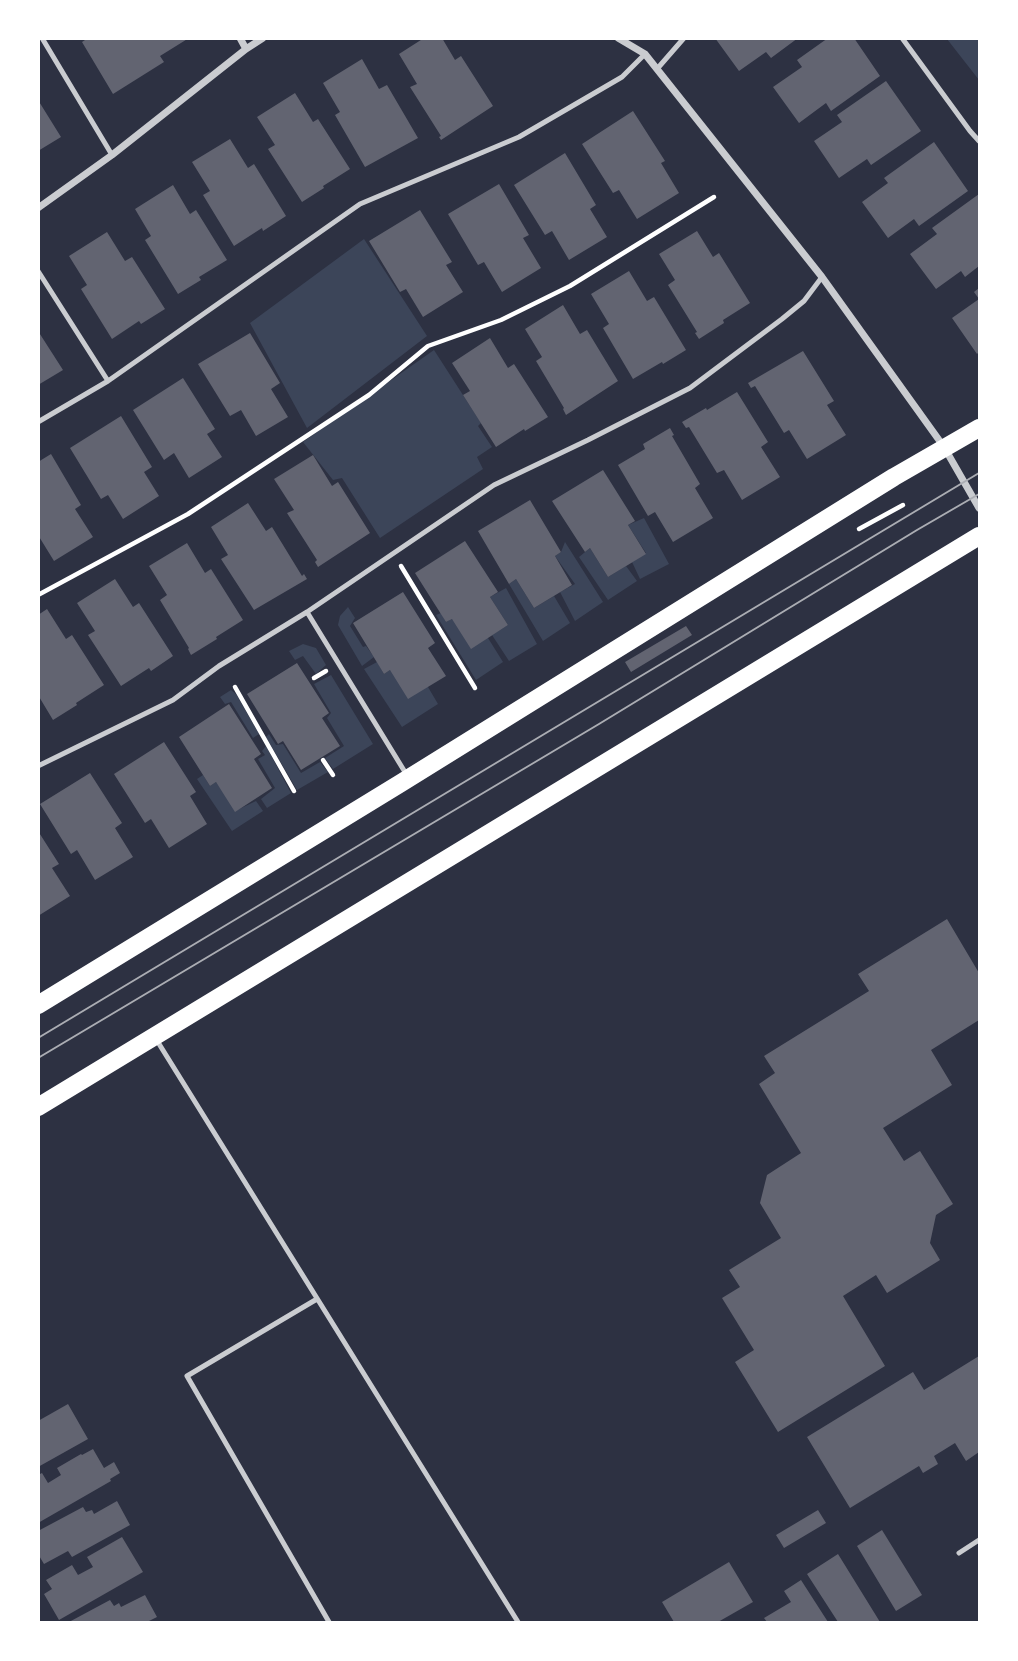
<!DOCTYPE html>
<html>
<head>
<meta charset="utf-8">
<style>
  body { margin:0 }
  #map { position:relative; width:1018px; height:1661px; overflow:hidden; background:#2d3142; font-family:"Alegreya Sans",sans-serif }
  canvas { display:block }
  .frame { position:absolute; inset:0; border:40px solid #fff; pointer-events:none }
</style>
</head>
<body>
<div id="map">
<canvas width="1018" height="1661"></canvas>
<div class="frame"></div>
</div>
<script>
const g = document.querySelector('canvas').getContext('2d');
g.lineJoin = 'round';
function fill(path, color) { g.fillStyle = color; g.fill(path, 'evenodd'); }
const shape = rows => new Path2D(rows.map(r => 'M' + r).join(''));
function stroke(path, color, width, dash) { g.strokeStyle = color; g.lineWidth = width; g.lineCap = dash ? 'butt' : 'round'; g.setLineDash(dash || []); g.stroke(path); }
fill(shape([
  [947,39,979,39,979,80],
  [364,239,427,336,307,428,250,323],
  [434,350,481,423,478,426,492,447,477,457,483,469,380,538,342,478,333,480,303,442],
  [644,518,669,564,640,579,632,562,646,553,628,525],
  [565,542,603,602,575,621,560,592,575,584,555,556,561,552],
  [590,548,608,577,626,566,637,581,608,600,579,557],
  [516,579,534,608,554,596,570,623,543,641,509,584],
  [506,588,537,644,509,661,492,635,508,625,490,597],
  [348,607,355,618,350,626,363,647,366,646,374,657,362,666,338,625,340,616],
  [441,613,446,622,452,619,488,638,503,662,476,680,436,615],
  [303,644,316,648,326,665,316,674,303,656,295,660,289,651],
  [377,662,384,674,390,670,428,687,438,704,402,727,364,669],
  [331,675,373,744,333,769,325,758,344,746,327,718,331,713,314,684],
  [231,690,236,694,259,734,253,738,231,702,225,704,220,697],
  [269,734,276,745,283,744,301,773,320,762,328,772,297,790,266,737],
  [266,746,291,793,267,808,261,799,275,788,258,759,265,755,262,751],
  [203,775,210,786,216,782,237,810,256,801,263,811,232,831,197,779]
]), '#3c4559');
fill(shape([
  [88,38,189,38,160,56,164,62,113,94,82,42],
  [424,38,442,38,455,60,461,56,493,106,441,140,439,137,441,136,410,87,417,84,399,54],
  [715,38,798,38,771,58,766,52,739,71],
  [828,38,854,38,880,76,831,111,826,103,799,123,773,87,802,67,797,60],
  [362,59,379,89,387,85,418,138,365,167,335,115,340,112,323,83],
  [886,81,921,131,871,165,867,159,839,178,814,141,842,122,837,115],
  [295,93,313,122,318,119,350,169,323,186,324,188,302,202,268,149,275,145,257,117],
  [38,100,61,137,38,151],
  [633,111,665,161,661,163,679,193,637,219,619,190,613,193,582,144],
  [230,139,248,168,254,164,286,216,263,231,262,228,234,246,203,195,210,191,192,162],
  [934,142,968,191,919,226,914,219,888,238,862,202,888,183,884,178],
  [565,153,596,205,590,209,607,237,569,260,552,231,545,235,514,185],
  [499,184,529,235,523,238,541,268,502,292,484,262,478,265,448,214],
  [173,185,190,214,196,210,227,260,199,277,201,280,178,294,145,240,151,236,135,209],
  [979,194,979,266,965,277,961,271,936,289,910,254,937,234,932,228],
  [420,210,452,262,446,265,463,292,423,317,406,289,400,292,369,241],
  [697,231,713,257,719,253,750,303,723,320,724,323,699,339,695,333,697,332,668,285,675,280,659,254],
  [107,232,125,261,132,257,165,309,141,324,139,321,112,339,81,289,87,285,69,256],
  [629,271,647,301,654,297,686,350,663,364,662,362,633,379,603,328,609,324,591,294],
  [979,288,979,352,977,354,952,318,979,299,974,292],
  [563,305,580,334,587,330,618,381,566,415,563,409,564,408,536,361,542,357,525,329],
  [38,331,63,370,38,385],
  [250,333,280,383,271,389,288,417,256,436,241,410,230,416,198,364],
  [490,338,508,368,514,364,548,417,525,431,524,429,496,447,463,395,470,391,452,363],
  [803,351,834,401,827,405,846,435,807,459,789,430,784,433,755,386,751,388,748,383],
  [183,378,215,429,207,434,222,457,189,478,174,453,164,460,133,410],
  [737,392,768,442,761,447,780,477,742,500,724,470,717,473,689,427,686,428,682,422,706,408,707,410],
  [121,416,152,467,144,472,159,496,123,519,108,495,101,499,70,448],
  [670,428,674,435,672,436,700,484,695,488,713,518,673,542,655,512,648,516,618,465,645,449,643,444],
  [51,454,81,505,75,509,93,537,54,561,38,535,38,462],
  [313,455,332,486,338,482,370,533,318,567,315,562,317,560,287,513,294,510,274,479],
  [603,470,635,521,628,525,646,554,608,577,590,548,585,552,552,501],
  [530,500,561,552,555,556,572,585,534,608,516,579,509,584,478,531],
  [248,503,266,531,272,527,302,576,304,574,307,579,254,610,221,559,228,555,211,527],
  [465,541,498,592,490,597,508,625,471,649,452,619,446,622,415,573],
  [187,543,205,573,211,569,243,620,216,637,217,639,191,655,188,649,189,648,160,600,167,595,149,566],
  [115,579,133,607,139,603,173,656,151,671,149,668,121,686,88,635,95,631,77,603],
  [403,592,435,643,428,648,446,676,408,699,390,670,384,674,353,623],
  [47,609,66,639,72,635,104,685,76,703,77,705,53,720,38,695,38,615],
  [686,626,692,635,631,672,625,662],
  [297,663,329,713,322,718,340,746,301,770,283,741,278,744,247,694],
  [229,704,261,754,254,759,272,788,235,812,216,782,210,786,179,737],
  [164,742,196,792,190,796,207,824,169,848,151,819,145,823,114,774],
  [90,773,122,823,115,828,133,857,95,880,77,850,71,854,40,804],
  [38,831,59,864,52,868,70,896,38,916],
  [947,919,979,973,979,1020,931,1050,952,1085,883,1128,904,1161,920,1151,953,1204,936,1215,930,1243,940,1260,887,1293,876,1275,843,1296,885,1366,778,1432,735,1362,754,1350,722,1298,740,1287,729,1270,781,1238,760,1203,767,1175,801,1153,759,1084,775,1073,764,1056,869,991,858,974],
  [979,1356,979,1452,966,1461,955,1443,934,1456,938,1464,923,1473,919,1466,850,1508,807,1437,913,1372,924,1390],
  [68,1404,88,1439,38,1467,38,1421],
  [93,1449,104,1468,114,1462,120,1473,110,1479,111,1481,38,1523,38,1475,42,1473,48,1483,61,1475,57,1468,81,1454,82,1455],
  [117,1501,130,1525,72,1557,68,1551,44,1564,38,1554,38,1531,83,1507,86,1512,92,1510,94,1514],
  [818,1510,826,1523,784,1548,776,1535],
  [882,1530,922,1595,896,1611,857,1546],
  [122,1537,143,1572,59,1620,44,1594,52,1589,46,1580,72,1565,78,1575,93,1567,87,1557],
  [838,1554,880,1622,838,1622,807,1574],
  [729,1562,753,1602,718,1622,674,1622,662,1602],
  [801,1580,828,1622,767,1622,764,1618,791,1602,784,1591],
  [145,1595,157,1617,147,1622,69,1622,110,1600,114,1606,119,1603,121,1607]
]), '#626471');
stroke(shape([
  [859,529,903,505],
  [401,566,475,688],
  [38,595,188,514,369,395,428,346,501,320,570,286,714,197],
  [314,678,326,671],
  [235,687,294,791],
  [323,760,333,775]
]), '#fff', 4.5);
stroke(shape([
  [42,38,112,155],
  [902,38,970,131,979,141],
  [657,69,684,38],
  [38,271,108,381],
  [38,422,108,381,360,204,519,137,622,77,645,54],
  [307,612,408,777],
  [38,766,173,700,219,666,307,612,494,485,588,440,690,388,782,319,804,301,822,277],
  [156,1039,518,1622],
  [317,1299,187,1376,329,1622],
  [959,1553,979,1540]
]), '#caccd0', 5);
stroke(shape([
  [240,38,246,49],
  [618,38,645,54,822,277,944,447,979,508],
  [38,208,112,155,246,49,263,38]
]), '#caccd0', 7);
stroke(shape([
  [38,1005,401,783,894,477,979,428],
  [38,1107,979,536]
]), '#fff', 18);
stroke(shape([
  [38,1038,979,473],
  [38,1058,599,724,917,530,979,494]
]), '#abadb3', 2);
</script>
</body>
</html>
